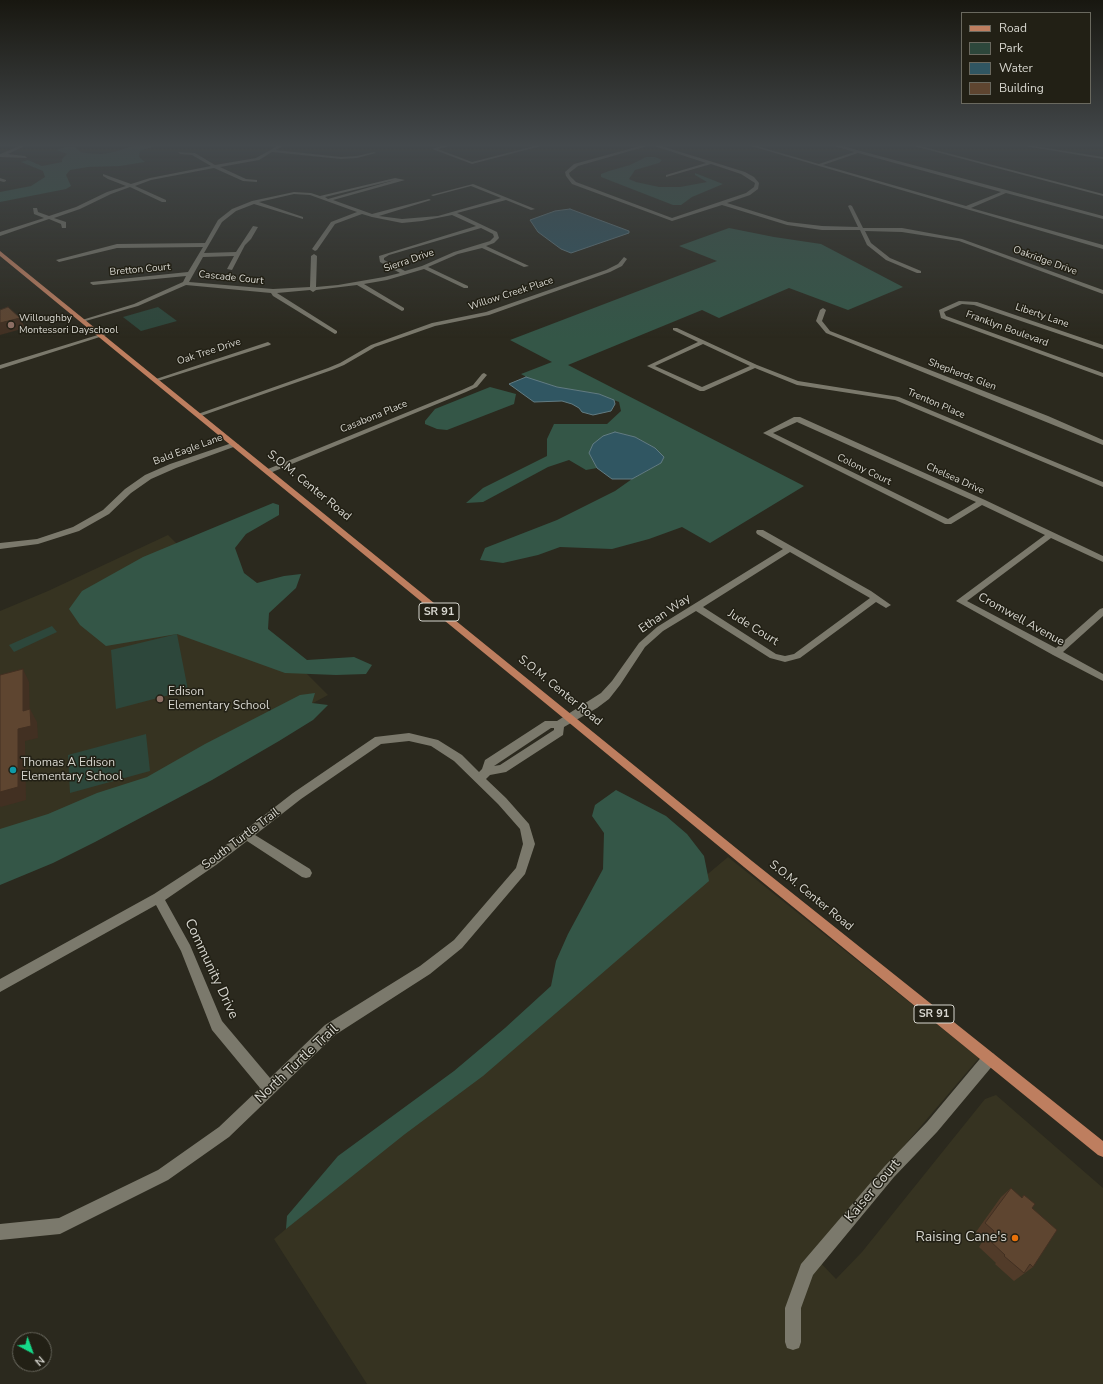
<!DOCTYPE html>
<html>
<head>
<meta charset="utf-8">
<style>
  body { margin:0 }
  #map { position:relative; width:1103px; height:1384px; overflow:hidden; background:#2b291e; font-family:"Nunito Sans",sans-serif }
  canvas { display:block }
  .legend { position:absolute; left:961px; top:12px; width:130px; height:92px; box-sizing:border-box; background:#222015; border:1px solid #6a695f; margin:0; padding:5px 7px; list-style:none; font-size:12px; color:#d7d6cf }
  .legend li { display:flex; align-items:center; gap:8px; height:20px }
  .legend b { width:20px; border:1px solid #6a695f }
  .north { position:absolute; left:12px; top:1332px; width:40px; height:40px; box-sizing:border-box; background:#222015; border:1px solid #6a695f; border-radius:50%; rotate:139deg; font-size:11px; font-weight:700; line-height:16px; text-align:center; color:#d7d6cf }
  .north::after { content:''; display:block; margin:auto; width:14px; height:18px; background:#16d989; clip-path:polygon(50% 0,100% 100%,50% 72%,0 100%) }
</style>
</head>
<body>
<div id="map">
<canvas width="1103" height="1384"></canvas>
<ul class="legend">
<li><b style="height:5px;background:#be7e5f"></b>Road</li>
<li><b style="height:11px;background:#2d473b"></b>Park</li>
<li><b style="height:11px;background:#305662"></b>Water</li>
<li><b style="height:11px;background:#5e4530"></b>Building</li>
</ul>
<div class="north">N</div>
</div>
<script>
const g = document.querySelector('canvas').getContext('2d');
g.lineJoin = 'round';
function fill(path, color) { g.fillStyle = color; g.fill(path, 'evenodd'); }
const shape = rows => new Path2D(rows.map(r => 'M' + r).join(''));
function stroke(path, color, width, dash) { g.strokeStyle = color; g.lineWidth = width; g.lineCap = dash ? 'butt' : 'round'; g.setLineDash(dash || []); g.stroke(path); }
function write(font, color, halo, rows, align = 'center') {
  g.font = font + ' "Nunito Sans",sans-serif'; g.lineWidth = 3; g.setLineDash([]); g.textBaseline = 'middle'; g.strokeStyle = halo; g.fillStyle = color; for (const [text, x, y, turn = 0] of rows) {
    g.save(); g.translate(x, y); g.rotate((+turn || 0) * Math.PI / 180); g.textAlign = isNaN(turn) ? turn : align; if (halo) g.strokeText(text, 0, 0); g.fillText(text, 0, 0); g.restore();
  }
}
fill(shape([
  [168,535,328,695,0,871,0,611,48,591],
  [728,857,979,1058,812,1254,836,1279,862,1252,985,1099,996,1095,1103,1188,1103,1384,367,1384,274,1239]
]), '#363321');
fill(shape([
  [158,307,177,321,141,331,123,317],
  [52,626,57,632,14,652,9,645],
  [177,634,188,690,116,709,111,650],
  [146,734,150,771,70,793,68,755]
]), '#2d473b');
fill(shape([
  [141,144,160,144,140,151,139,157,145,162,120,166,88,167,70,170,66,175,71,186,66,189,0,202,0,192,31,186,45,177,43,171,21,162,28,160,42,166,62,162,62,159,67,154,56,150,67,147,75,147,81,152,86,153,102,154,113,152],
  [646,157,655,157,662,160,659,163,635,170,629,179,636,182,659,187,680,187,707,182,695,175,695,173,723,184,692,197,681,205,673,205,601,177,601,174,609,171,630,165],
  [729,228,774,237,821,244,903,287,848,310,789,288,719,318,702,310,568,365,804,486,710,543,682,527,649,539,612,549,560,547,538,555,503,563,480,560,485,548,557,520,615,491,632,479,661,463,655,448,635,437,615,432,589,453,597,468,586,470,569,460,548,467,483,502,466,503,483,488,547,456,547,439,554,424,607,424,621,411,619,402,599,394,557,387,532,380,521,374,552,362,510,340,717,261,679,246],
  [490,387,516,394,514,404,447,430,437,429,425,424,425,421,435,409],
  [273,503,279,505,279,515,246,534,235,548,244,573,257,583,284,576,301,574,296,588,269,613,268,629,307,660,354,657,372,665,366,674,336,675,285,673,177,634,106,646,80,625,69,609,82,591,143,557],
  [315,693,312,703,328,705,313,720,279,741,212,780,95,842,53,863,0,885,0,829,48,814,97,793,147,777,205,744,300,695],
  [616,790,666,816,687,834,704,856,709,881,483,1076,405,1134,286,1229,287,1216,338,1156,454,1071,505,1028,551,986,556,961,568,934,603,869,604,833,592,816,595,805]
]), '#345647');
const water = shape([
  [570,209,629,231,629,233,571,253,561,249,538,232,530,220,555,211,570,209],
  [526,377,557,387,599,394,614,400,615,404,611,411,593,415,582,412,579,408,572,404,562,401,534,402,509,384,526,377],
  [615,432,635,437,655,448,664,457,661,463,632,479,612,479,597,468,589,453,593,444,603,436,615,432]
]);
fill(water, '#305662');
stroke(water, '#627c83', 1);
fill(shape([
  [24,144,29,144,8,154,25,156,27,158,0,157,0,154,24,144],
  [281,144,286,144,276,150,341,157,357,156,374,152,376,153,357,158,341,159,272,152,259,160,220,167,246,179,257,180,257,182,243,181,214,168,151,180,135,186,166,200,166,202,162,202,130,187,111,194,80,209,54,218,66,222,66,228,62,228,61,224,49,219,0,236,0,232,44,218,34,214,33,208,37,208,38,212,49,216,76,207,107,192,126,186,108,179,103,176,103,174,131,184,150,178,211,166,192,155,180,154,178,152,195,153,215,165,256,158,281,144],
  [449,144,456,144,438,149,472,162,542,144,549,144,472,164,432,149,449,144],
  [647,144,655,144,745,172,754,177,759,183,758,189,750,195,727,203,788,222,822,226,858,227,848,206,850,205,852,206,863,228,902,228,962,239,1103,290,1103,294,959,241,902,232,865,231,871,243,890,258,921,271,921,273,917,273,886,260,867,245,860,230,822,230,787,225,722,205,672,221,572,184,566,176,565,172,574,164,647,144],
  [651,145,706,163,666,175,666,177,711,164,741,174,755,183,754,187,746,193,672,218,576,182,570,176,569,173,578,166,651,145],
  [744,144,750,144,819,164,854,152,828,144,835,144,1103,216,1103,219,1006,193,971,208,1103,245,1103,249,744,144],
  [858,153,1001,192,966,206,823,165,858,153],
  [906,144,913,144,1103,194,1103,196,906,144],
  [1012,144,1022,144,1103,157,1103,159,1012,144],
  [0,178,6,180,6,181,4,182,0,181,0,178],
  [395,178,405,180,333,200,372,214,429,199,431,200,379,216,402,219,438,216,501,198,471,186,433,196,431,195,473,184,535,209,531,210,506,200,457,213,497,232,499,238,494,243,486,246,529,266,524,267,482,248,458,254,428,267,468,286,468,288,464,288,424,269,387,280,364,284,404,308,404,310,402,311,357,285,316,290,313,292,310,290,277,293,337,331,337,333,335,334,273,296,271,293,186,285,138,306,82,322,82,320,134,304,183,282,186,276,93,285,90,283,91,282,188,272,203,247,117,248,59,262,56,260,117,244,205,243,218,220,232,209,252,201,294,192,311,193,320,196,395,178],
  [395,180,328,199,325,197,395,180],
  [294,194,310,195,357,212,331,222,312,249,315,251,317,250,335,224,362,214,372,217,402,223,422,221,452,215,476,226,379,256,380,262,400,273,384,277,338,285,316,287,317,256,314,254,311,256,310,287,273,289,189,282,203,257,234,256,227,269,232,270,245,245,251,239,258,227,253,226,236,252,204,253,222,222,236,211,254,204,303,219,303,217,259,202,294,194],
  [481,228,493,234,494,237,490,241,454,252,422,266,405,271,384,260,384,258,389,255,481,228],
  [624,257,627,259,622,266,610,272,489,315,435,326,375,347,344,365,332,370,201,416,197,416,195,415,328,368,340,363,371,345,432,323,486,312,606,270,618,264,624,257],
  [959,301,977,302,1103,345,1103,349,974,305,962,304,944,312,946,316,1103,373,1103,377,941,318,939,310,959,301],
  [823,308,826,310,822,321,830,331,1048,416,1103,440,1103,445,826,333,816,321,820,310,823,308],
  [673,328,677,328,757,365,798,381,899,397,1103,482,1103,487,895,400,797,385,755,368,704,391,700,391,647,366,698,342,673,330,673,328],
  [703,344,750,366,702,387,655,366,703,344],
  [101,334,106,335,0,369,0,365,101,334],
  [268,342,271,344,270,345,158,381,153,380,268,342],
  [484,373,487,375,477,387,466,392,270,473,267,473,263,471,462,390,473,385,482,374,484,373],
  [794,417,800,417,985,500,1103,556,1103,562,1051,538,967,601,1056,648,1100,609,1103,608,1103,616,1063,652,1103,674,1103,681,1053,655,956,601,1045,535,982,505,951,524,945,524,763,433,794,417],
  [797,422,976,502,948,519,773,433,797,422],
  [232,443,235,443,239,445,176,468,151,479,131,493,109,514,79,531,38,544,0,549,0,543,37,539,73,527,103,510,125,489,145,475,170,464,232,443],
  [757,530,763,530,871,591,891,605,886,608,876,602,800,658,785,662,770,658,696,611,663,631,645,647,620,685,609,699,597,708,564,727,563,735,506,772,490,775,486,779,506,798,529,824,535,844,525,874,462,948,430,974,335,1035,229,1137,168,1180,60,1234,0,1240,0,1224,59,1218,158,1170,219,1127,260,1088,212,1030,181,951,156,905,0,992,0,979,154,894,208,859,293,793,375,737,409,733,438,740,462,755,479,772,482,769,485,760,545,721,557,721,601,693,612,681,639,643,657,627,783,549,757,534,756,532,757,530],
  [790,552,870,598,794,654,785,656,776,654,703,607,790,552],
  [551,728,554,728,554,730,500,765,494,766,551,728],
  [409,741,431,746,454,761,498,804,520,829,523,844,516,868,454,940,420,966,325,1025,270,1078,222,1021,190,945,165,900,216,865,247,841,302,877,306,878,310,877,312,873,310,869,255,835,301,799,381,744,409,741],
  [989,1052,994,1054,996,1059,994,1064,937,1132,894,1177,813,1275,801,1308,801,1342,799,1348,793,1350,787,1348,785,1342,785,1308,801,1264,884,1167,927,1122,984,1054,989,1052]
]), '#7b796c');
fill(shape([
  [0,251,752,861,1103,1141,1103,1157,1098,1155,744,867,567,721,0,256,0,251]
]), '#be7e5f');
fill(shape([
  [1011,1188,1021,1198,1024,1195,1032,1208,1033,1267,1014,1281,995,1264,996,1263,979,1247,984,1239,976,1232,1001,1197]
]), '#513b29');
fill(shape([
  [20,318,25,328,0,335,0,323],
  [23,669,29,682,30,724,23,711],
  [30,709,37,722,38,738,25,741,26,800,1,807,0,806,0,792,18,729]
]), '#423022');
const building = shape([
  [8,307,20,318,0,323,0,310,8,307],
  [23,669,23,711,30,709,31,726,18,729,18,787,0,792,0,675,23,669],
  [1011,1188,1022,1198,1024,1195,1035,1204,1032,1208,1057,1230,1033,1267,1030,1264,1024,1273,1004,1256,1005,1255,988,1239,994,1231,985,1223,1011,1188]
]);
fill(building, '#5e4530');
stroke(building, '#423022', 1);
const sky = g.createLinearGradient(0, 0, 0, 338);
sky.addColorStop(0, '#181710');
sky.addColorStop(0.43, '#44494c');
sky.addColorStop(1, '#44494c00');
g.fillStyle = sky;
g.fillRect(0, 0, 1103, 338);
for (const [x, y, r, color] of [
  [11,325,4,"#8d6e63"],
  [160,699,4,"#8d6e63"],
  [13,770,4,"#0f9aa8"],
  [1015,1238,4,"#e8710a"]
]) { const dot = new Path2D(); dot.arc(x, y, r, 0, 2 * Math.PI); g.fillStyle = color; g.fill(dot); stroke(dot, '#222015', 1.5); }
write('10px', '#d7d6cf', '#222015', [
  ["Sierra Drive",409,261,-19],
  ["Oakridge Drive",1045,261,20],
  ["Bretton Court",140,270,-5],
  ["Cascade Court",231,278,6],
  ["Willow Creek Place",511,294,-18],
  ["Liberty Lane",1042,316,19],
  ["Franklyn Boulevard",1007,329,20],
  ["Oak Tree Drive",209,352,-18],
  ["Shepherds Glen",962,375,21],
  ["Trenton Place",936,404,23],
  ["Casabona Place",374,417,-22],
  ["Bald Eagle Lane",188,450,-20],
  ["Colony Court",864,470,26],
  ["Chelsea Drive",955,479,24]
]);
write('10px', '#d7d6cf', '#222015', [
  ["Willoughby",19,319],
  ["Montessori Dayschool",19,331]
], 'left');
for (const [x, y, w] of [
  [439,612,40],
  [934,1014,40]
]) { const box = new Path2D(); box.roundRect(x - w / 2, y - 9, w, 18, 3); g.fillStyle = '#222015'; g.fill(box); stroke(box, '#d7d6cf', 1); }
write('bold 11px', '#d7d6cf', null, [
  ["SR 91",439,612],
  ["SR 91",934,1014]
]);
write('12px', '#d7d6cf', '#222015', [
  ["S.O.M. Center Road",309,486,39],
  ["Ethan Way",665,614,-34],
  ["Cromwell Avenue",1021,620,29],
  ["Jude Court",753,628,32],
  ["S.O.M. Center Road",560,691,39],
  ["South Turtle Trail",241,839,-37],
  ["S.O.M. Center Road",811,896,39]
]);
write('12px', '#d7d6cf', '#222015', [
  ["Edison",168,692],
  ["Elementary School",168,706],
  ["Thomas A Edison",21,763],
  ["Elementary School",21,777]
], 'left');
write('14px', '#d7d6cf', '#222015', [
  ["Community Drive",211,969,65],
  ["North Turtle Trail",297,1064,-43],
  ["Kaiser Court",873,1191,-50]
]);
write('14px', '#d7d6cf', '#222015', [
  ["Raising Cane's",1007,1238]
], 'right');
</script>
</body>
</html>
